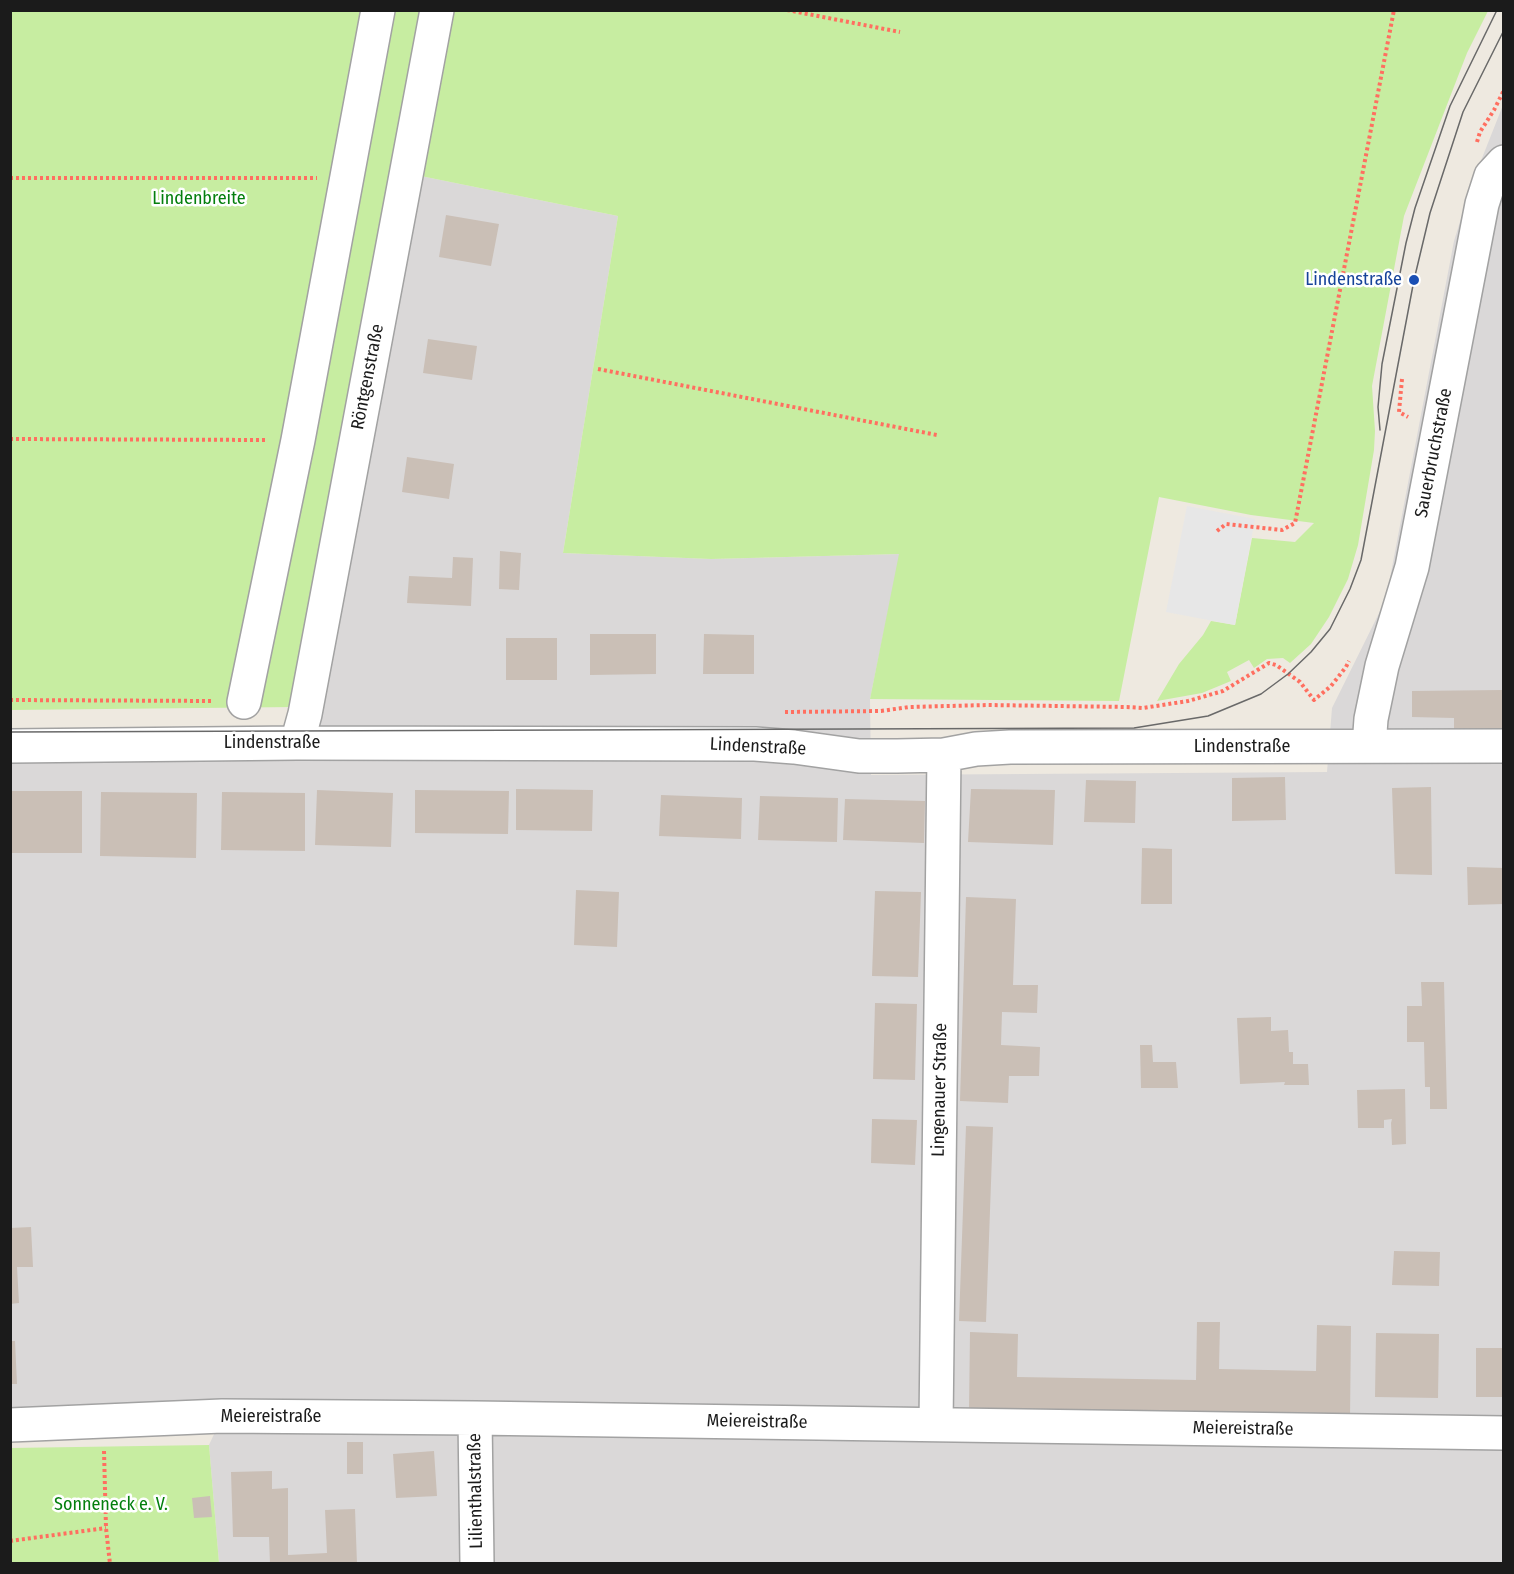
<!DOCTYPE html>
<html>
<head>
<meta charset="utf-8">
<style>
  body { margin:0 }
  #map { position:relative; width:1514px; height:1574px; overflow:hidden; background:#eee9e0; font-family:"Fira Sans Condensed",sans-serif }
  canvas { display:block }
  .frame { position:absolute; inset:0; border:12px solid #1b1b1b; pointer-events:none }
</style>
</head>
<body>
<div id="map">
<canvas width="1514" height="1574"></canvas>
<div class="frame"></div>
</div>
<script>
const g = document.querySelector('canvas').getContext('2d');
g.lineJoin = 'round';
function fill(path, color) { g.fillStyle = color; g.fill(path, 'evenodd'); }
const shape = rows => new Path2D(rows.map(r => 'M' + r).join(''));
function stroke(path, color, width, dash) { g.strokeStyle = color; g.lineWidth = width; g.lineCap = dash ? 'butt' : 'round'; g.setLineDash(dash || []); g.stroke(path); }
function write(font, color, halo, rows, align = 'center') {
  g.font = font + ' "Fira Sans Condensed",sans-serif'; g.lineWidth = 5; g.setLineDash([]); g.textBaseline = 'middle'; g.strokeStyle = halo; g.fillStyle = color; for (const [text, x, y, turn = 0] of rows) {
    g.save(); g.translate(x, y); g.rotate((+turn || 0) * Math.PI / 180); g.textAlign = isNaN(turn) ? turn : align; if (halo) g.strokeText(text, 0, 0); g.fillText(text, 0, 0); g.restore();
  }
}
fill(shape([
  [1503,105,1503,1563,219,1563,209,1445,222,1417,11,1441,10,760,314,757,411,174,618,216,563,553,711,559,900,554,870,699,871,775,1327,772,1332,708,1386,599,1454,241,1471,186]
]), '#dad8d8');
fill(shape([
  [10,11,427,11,295,707,11,710],
  [443,11,1488,11,1467,53,1404,216,1372,386,1375,431,1374,450,1358,545,1348,579,1329,617,1311,644,1290,663,1283,658,1267,659,1254,668,1249,660,1227,672,1231,681,1202,693,1157,701,1179,664,1203,635,1211,621,1235,625,1252,538,1295,542,1314,523,1251,515,1159,497,1119,701,870,699,899,554,711,559,563,553,618,216,411,174],
  [209,1445,219,1563,11,1563,10,1448]
]), '#c7eda1');
fill(shape([
  [1187,506,1255,519,1235,625,1166,612]
]), '#e7e7e7');
fill(shape([
  [446,215,499,224,491,266,439,257],
  [428,339,477,346,472,380,423,373],
  [407,457,454,464,449,499,402,492],
  [500,551,521,553,519,590,499,589],
  [453,557,473,558,471,606,407,603,409,576,452,578],
  [590,634,656,634,656,674,590,675],
  [704,634,754,635,754,674,703,674],
  [506,638,557,638,557,680,506,680],
  [1502,690,1502,733,1454,733,1454,718,1412,717,1412,691],
  [1285,777,1286,820,1232,821,1232,778],
  [1086,780,1136,781,1135,823,1084,822],
  [1431,787,1432,875,1395,874,1392,788],
  [516,789,593,790,592,831,516,830],
  [971,789,1055,790,1053,845,968,842],
  [317,790,393,793,391,847,315,845],
  [415,790,509,791,508,834,415,833],
  [10,791,82,791,82,853,10,853],
  [101,792,197,793,196,858,100,856],
  [222,792,305,793,305,851,221,850],
  [661,795,742,798,741,839,659,836],
  [760,796,838,798,837,842,758,840],
  [845,799,925,801,924,843,843,840],
  [1142,848,1172,849,1172,904,1141,904],
  [1467,867,1504,868,1504,904,1468,905],
  [576,890,619,892,617,947,574,945],
  [875,891,921,892,918,977,872,976],
  [966,897,1016,899,1013,985,1038,985,1037,1013,1002,1012,1001,1045,1040,1047,1039,1076,1009,1076,1008,1103,960,1101],
  [1421,982,1444,982,1447,1109,1430,1109,1430,1087,1425,1087,1424,1042,1407,1042,1407,1006,1422,1006],
  [875,1003,917,1004,915,1080,873,1079],
  [1271,1017,1271,1031,1288,1030,1289,1052,1293,1052,1293,1064,1308,1064,1309,1085,1284,1085,1285,1082,1240,1084,1237,1018],
  [1140,1045,1152,1045,1153,1062,1176,1062,1178,1088,1141,1088],
  [1405,1089,1406,1144,1392,1145,1391,1123,1392,1119,1384,1120,1384,1128,1358,1128,1357,1090],
  [872,1119,917,1120,915,1165,871,1163],
  [966,1126,993,1127,986,1322,959,1321],
  [31,1227,33,1267,17,1267,19,1303,10,1304,10,1228],
  [1394,1251,1440,1252,1439,1286,1392,1285],
  [1197,1322,1220,1322,1219,1369,1316,1371,1317,1325,1351,1326,1350,1419,969,1411,970,1332,1018,1334,1017,1377,1196,1380],
  [1376,1333,1439,1334,1438,1398,1375,1397],
  [10,1341,15,1341,17,1384,10,1384],
  [1476,1348,1504,1348,1504,1397,1476,1397],
  [347,1442,363,1442,363,1474,347,1474],
  [434,1451,437,1496,396,1498,393,1454],
  [272,1471,272,1489,288,1488,288,1555,327,1553,325,1510,355,1509,357,1564,270,1564,269,1537,233,1537,231,1472],
  [210,1496,212,1517,194,1518,192,1498]
]), '#cabfb6');
const minor = shape([
  [244,702,298,440,378,10],
  [297,743,305,714,437,10],
  [10,746,297,743,755,744,794,747,859,756,897,756,944,755,976,749,1010,747,1504,746],
  [1369,746,1371,719,1382,666,1412,567,1482,204,1491,176,1504,162],
  [475,1418,477,1564],
  [936,1424,944,755],
  [10,1425,222,1416,475,1418,1504,1433]
]);
stroke(minor, '#a2a2a2', 36);
stroke(shape([
  [787,10,900,32],
  [1477,142,1480,132,1494,110,1504,90],
  [10,178,317,178],
  [598,369,937,435],
  [1402,379,1399,412,1408,417],
  [10,439,267,440],
  [1217,531,1226,524,1282,530,1295,523,1394,10],
  [10,700,213,701],
  [785,712,881,711,909,707,988,705,1127,707,1143,708,1188,701,1223,691,1269,663,1276,665,1300,682,1314,700,1331,686,1346,667,1349,661],
  [104,1451,106,1528,110,1564],
  [10,1541,106,1528]
]), '#ff6f60', 4, [3, 3]);
stroke(minor, '#fff', 33);
stroke(shape([
  [1380,430,1378,407,1382,364,1406,243,1415,208,1450,106,1497,10],
  [10,732,1134,728,1208,716,1261,694,1288,674,1311,652,1330,629,1350,589,1361,560,1414,280,1430,213,1463,112,1504,30]
]), '#696969', 1.5);
for (const [x, y, r, color] of [
  [1414,280,6,"#1a4fb4"]
]) { const dot = new Path2D(); dot.arc(x, y, r, 0, 2 * Math.PI); g.fillStyle = color; g.fill(dot); stroke(dot, '#fff', 2); }
write('18px', '#047f0d', '#fff', [
  ["Lindenbreite",199,199],
  ["Sonneneck e. V.",111,1505]
]);
write('18px', '#164399', '#fff', [
  ["Lindenstraße",1402,280]
], 'right');
write('18px', '#1b1b1b', '#fff', [
  ["Röntgenstraße",368,377,-79],
  ["Sauerbruchstraße",1434,453,-79],
  ["Lindenstraße",272,743],
  ["Lindenstraße",758,747,3],
  ["Lindenstraße",1242,747],
  ["Lingenauer Straße",940,1090,-89],
  ["Meiereistraße",271,1417],
  ["Meiereistraße",757,1422,1],
  ["Meiereistraße",1243,1429,1],
  ["Lilienthalstraße",476,1491,-91]
]);
</script>
</body>
</html>
